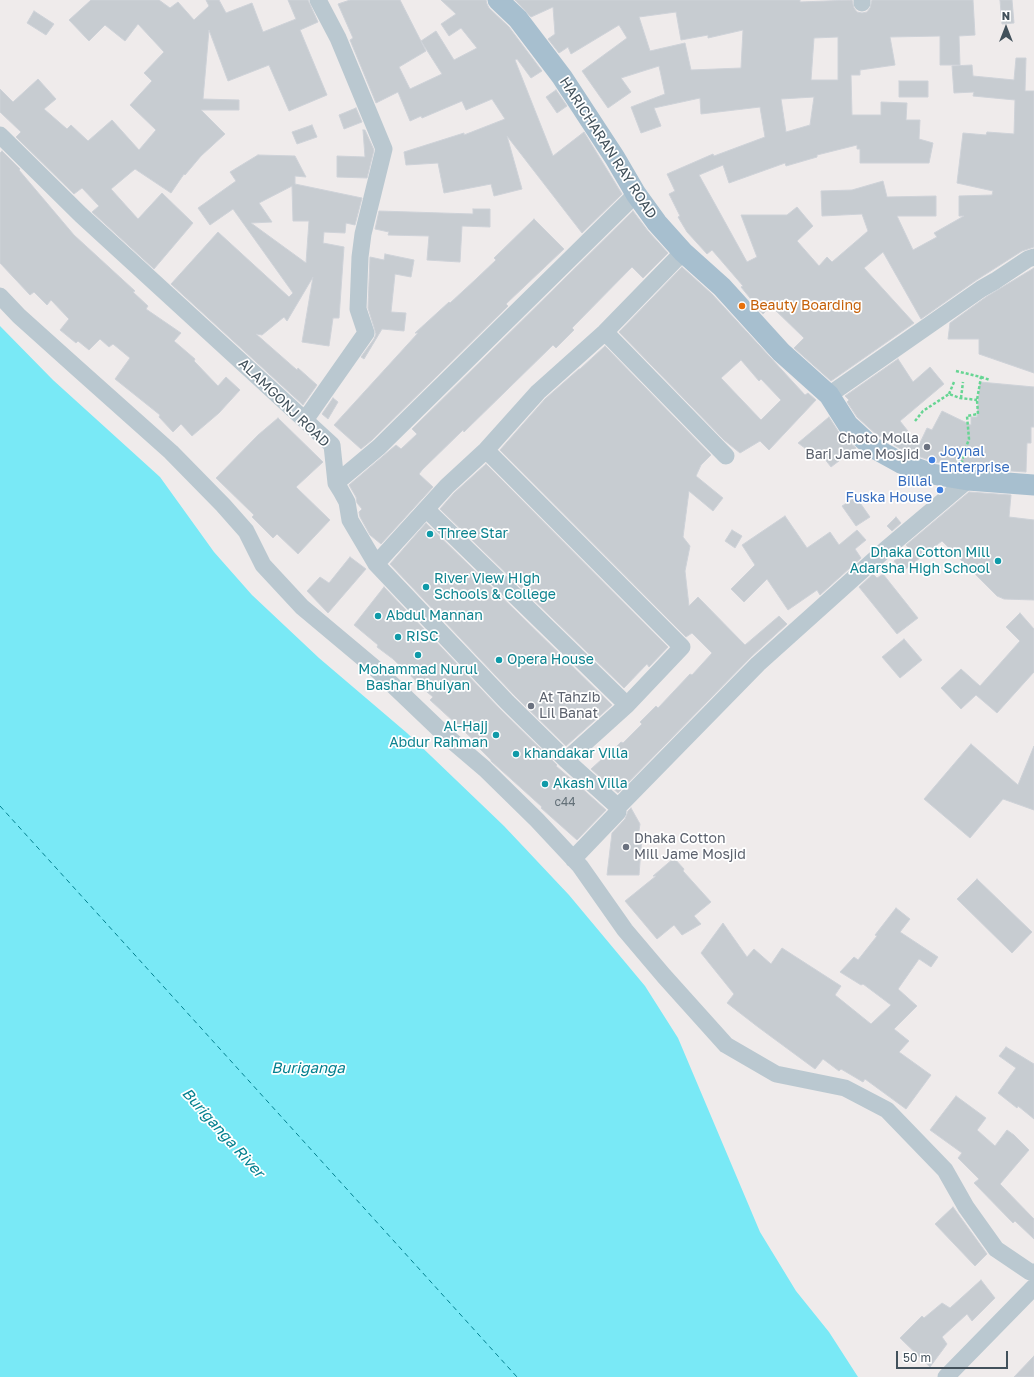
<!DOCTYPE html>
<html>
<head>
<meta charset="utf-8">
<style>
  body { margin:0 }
  #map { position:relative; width:1034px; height:1377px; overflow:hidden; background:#efebeb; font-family:"Golos Text",sans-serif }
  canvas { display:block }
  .north { position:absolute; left:986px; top:8px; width:40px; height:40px; -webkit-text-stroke:3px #fff; paint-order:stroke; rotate:0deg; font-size:11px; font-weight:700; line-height:16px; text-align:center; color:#42515b }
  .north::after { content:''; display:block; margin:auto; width:14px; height:18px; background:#42515b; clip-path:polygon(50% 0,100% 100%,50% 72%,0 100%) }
  .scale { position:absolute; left:896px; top:1351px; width:112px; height:18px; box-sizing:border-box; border:2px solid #42515b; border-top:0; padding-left:5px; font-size:12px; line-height:14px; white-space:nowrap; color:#42515b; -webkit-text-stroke:3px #fff; paint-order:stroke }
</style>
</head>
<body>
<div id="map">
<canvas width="1034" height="1377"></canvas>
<div class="north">N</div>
<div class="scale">50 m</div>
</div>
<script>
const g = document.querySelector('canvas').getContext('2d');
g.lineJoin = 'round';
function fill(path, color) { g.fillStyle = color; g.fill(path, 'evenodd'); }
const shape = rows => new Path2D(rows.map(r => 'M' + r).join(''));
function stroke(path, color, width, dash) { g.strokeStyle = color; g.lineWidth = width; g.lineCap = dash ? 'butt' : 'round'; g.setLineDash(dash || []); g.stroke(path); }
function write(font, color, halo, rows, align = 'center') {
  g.font = font + ' "Golos Text",sans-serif'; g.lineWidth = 3.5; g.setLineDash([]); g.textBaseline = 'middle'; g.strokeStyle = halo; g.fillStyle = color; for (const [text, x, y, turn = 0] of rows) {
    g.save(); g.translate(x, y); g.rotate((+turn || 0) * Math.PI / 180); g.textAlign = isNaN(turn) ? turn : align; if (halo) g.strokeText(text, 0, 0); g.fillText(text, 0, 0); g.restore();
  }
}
fill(shape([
  [0,326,53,380,160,477,214,552,252,595,319,658,407,733,504,826,569,895,645,986,678,1038,760,1232,796,1291,829,1332,858,1377,0,1377]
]), '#79e9f6');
stroke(shape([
  [0,806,517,1377]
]), '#03808f', 1, [5, 4]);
const building = shape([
  [91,0,159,0,170,8,178,2,194,20,209,6,206,0,219,0,226,13,252,3,263,32,296,19,288,0,308,0,318,22,300,30,327,95,289,111,269,65,228,81,209,30,203,99,239,100,239,110,201,110,225,134,201,156,185,175,184,174,171,193,135,169,111,189,138,219,162,193,193,223,154,269,92,212,99,206,82,188,74,194,16,137,21,132,0,112,0,89,13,102,38,79,56,99,44,109,67,129,71,125,88,141,112,120,139,150,156,130,130,105,152,81,144,73,164,52,138,24,125,41,105,25,89,41,69,20,91,0],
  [350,0,400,0,426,51,399,67,410,89,442,74,421,41,436,31,454,60,477,48,461,28,449,36,441,24,456,14,441,0,486,0,487,4,489,8,509,27,542,71,531,78,517,59,515,60,553,156,584,132,622,194,582,233,507,136,522,189,494,196,491,184,444,193,438,163,406,165,404,152,464,133,464,135,505,119,492,99,466,110,462,101,422,118,421,116,410,121,398,92,376,103,350,40,353,38,338,4,350,0],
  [515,0,800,0,800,2,852,0,854,8,857,12,862,13,867,12,870,8,872,0,973,0,975,35,959,36,960,65,940,65,940,36,890,37,895,65,860,70,860,75,851,75,852,115,881,115,881,102,907,103,906,120,920,120,919,139,933,143,929,163,860,163,860,149,857,149,857,145,817,155,817,157,786,166,785,163,729,183,723,165,699,175,747,262,757,257,741,215,787,215,797,207,813,226,797,241,819,266,827,257,832,262,868,231,862,214,822,216,821,191,852,190,883,181,887,197,936,196,936,216,897,216,913,250,937,237,934,233,964,216,959,216,959,196,992,195,993,191,957,183,963,133,986,135,987,132,1014,134,1015,100,973,96,974,92,954,93,952,66,972,65,973,76,1014,80,1016,58,1026,58,1025,91,1034,91,1034,247,1022,251,975,281,921,319,883,252,864,268,914,323,831,381,794,348,804,338,771,306,763,314,741,287,743,286,712,250,707,254,687,232,678,217,680,216,669,194,675,191,667,174,713,154,714,156,765,137,760,107,701,114,700,98,654,108,661,126,641,133,631,107,665,94,659,66,621,78,631,92,608,108,582,71,627,38,619,25,571,54,568,47,559,53,548,39,555,34,553,7,531,17,515,0],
  [676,12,681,40,708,35,708,38,743,30,741,68,691,70,685,43,650,51,639,17,676,12],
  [838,37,838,80,811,80,814,38,838,37],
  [814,97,810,125,786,132,781,99,814,97],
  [1000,0,1012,0,1014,23,1002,24,1000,0],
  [34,11,54,24,46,35,27,23,34,11],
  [899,81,928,81,928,97,899,97,899,81],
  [556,90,567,106,557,113,546,97,556,90],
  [356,108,362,122,344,129,339,115,356,108],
  [312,125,317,137,297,144,292,132,312,125],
  [363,130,365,130,374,150,367,178,337,177,337,156,365,157,363,130],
  [2,151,20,169,19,170,74,235,135,291,133,292,148,306,146,309,181,333,174,341,195,359,194,361,218,386,226,377,240,390,219,413,192,436,181,424,173,432,159,417,160,415,115,379,130,358,113,344,109,347,100,339,89,350,78,341,76,343,60,330,69,319,51,300,47,305,34,292,30,295,0,263,0,153,2,151],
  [258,155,295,156,306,177,295,176,295,184,362,198,355,225,346,223,345,233,324,232,323,243,344,247,339,318,333,318,329,346,302,342,313,277,287,321,284,317,262,335,256,334,297,370,298,368,317,385,303,405,171,284,218,232,289,297,293,293,233,209,210,225,198,208,236,181,230,172,258,155],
  [292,186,293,221,309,221,306,263,251,223,272,222,259,203,292,186],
  [473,209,490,209,490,227,462,226,460,262,427,260,429,236,388,235,389,232,375,229,379,211,473,214,473,209],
  [633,211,648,231,668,253,643,278,632,267,572,328,574,330,556,348,553,345,464,432,463,430,422,470,419,474,433,487,381,544,370,535,360,517,359,512,362,509,357,503,356,497,349,485,396,445,401,449,417,434,412,429,633,211],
  [534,219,564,249,506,304,508,306,372,440,361,449,334,425,418,333,415,333,449,302,450,303,476,279,496,260,494,258,534,219],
  [385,254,414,260,411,277,395,274,391,312,406,313,404,331,382,329,364,359,361,357,374,339,376,334,368,308,370,257,384,260,385,254],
  [682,267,712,294,805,395,808,393,816,400,769,450,760,441,740,453,724,440,619,332,682,267],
  [741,360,759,381,761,379,781,400,761,420,721,378,741,360],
  [1034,268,1034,373,979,354,979,339,948,339,950,323,986,297,1034,268],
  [605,346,711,455,701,465,696,476,723,498,713,511,689,491,683,537,690,546,685,571,689,606,698,597,745,645,779,616,787,624,751,657,618,793,591,769,603,758,604,759,621,742,623,743,642,724,640,722,656,706,658,708,690,674,692,675,712,653,692,633,686,637,500,450,545,399,579,369,580,369,605,346],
  [898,359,913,382,930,367,944,384,900,421,919,445,927,428,932,430,942,411,971,425,971,417,977,417,980,382,1034,387,1034,427,1031,427,1031,443,1027,443,1026,472,969,468,935,462,906,452,894,445,885,434,879,437,857,417,847,402,849,400,845,396,898,359],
  [333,398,338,402,328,419,322,414,333,398],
  [829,417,840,434,856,448,831,467,817,449,813,454,798,443,829,417],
  [278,418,323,462,296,487,330,520,298,554,277,534,273,538,252,517,254,515,216,478,258,435,278,418],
  [486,464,668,647,649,667,647,664,624,688,440,509,454,493,486,464],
  [969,492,1011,495,1009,517,1034,520,1034,600,1004,599,997,596,942,541,902,572,894,561,910,549,906,545,969,492],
  [856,497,870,517,856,526,842,506,856,497],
  [785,516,807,548,830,532,839,545,857,530,866,540,855,549,861,558,820,595,817,590,788,610,767,579,744,602,731,589,755,565,742,545,785,516],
  [896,517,901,523,892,531,887,526,896,517],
  [426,523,612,705,566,746,514,695,390,564,426,523],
  [732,530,742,536,735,548,725,541,732,530],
  [350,557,366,569,328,613,307,591,320,577,329,583,350,557],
  [873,574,877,578,883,574,918,618,897,634,859,587,873,574],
  [384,587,500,709,557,765,556,766,577,784,606,810,577,840,541,808,542,807,491,761,491,760,476,745,477,743,430,700,433,697,415,682,416,681,393,659,377,647,378,645,354,625,384,587],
  [1020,613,1034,629,1034,672,997,713,976,695,961,709,941,688,961,669,980,686,1020,641,1006,627,1020,613],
  [904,639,922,660,900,678,882,657,904,639],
  [971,744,1018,785,1034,746,1034,810,1003,799,970,838,924,799,971,744],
  [631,808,640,824,638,837,642,837,639,875,607,875,612,833,625,819,628,811,631,808],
  [674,858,684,869,683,871,711,902,694,916,701,924,682,935,674,925,657,939,625,901,656,876,653,876,674,858],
  [977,879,1032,932,1012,953,957,899,977,879],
  [896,908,910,919,900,932,938,957,931,967,919,959,898,989,917,1006,894,1029,909,1041,899,1052,931,1075,906,1109,865,1079,863,1082,841,1069,839,1071,823,1059,815,1069,758,1027,727,1003,734,994,701,953,723,923,747,957,754,949,771,964,782,948,841,986,835,995,871,1024,891,1005,863,984,861,985,840,972,854,957,858,960,877,936,875,935,896,908],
  [1006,1047,1034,1064,1034,1119,1018,1106,1017,1108,998,1093,1016,1068,999,1056,1006,1047],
  [956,1096,986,1118,977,1130,995,1146,1007,1130,1014,1135,1029,1150,1000,1184,1034,1219,1034,1239,1015,1221,1013,1223,974,1183,979,1179,958,1158,962,1153,930,1130,956,1096],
  [953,1207,987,1254,975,1266,935,1224,953,1207],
  [981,1280,995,1298,972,1321,967,1314,942,1337,947,1344,930,1367,900,1338,922,1316,924,1318,942,1303,950,1308,981,1280],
  [1034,1356,1034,1377,1014,1377,1034,1356]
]);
fill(building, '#c7ccd1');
stroke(building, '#ced2d8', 1);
stroke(shape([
  [956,371,981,377,977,400,978,414,967,416,969,439,964,453,962,462],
  [981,377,990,380],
  [949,394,954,382],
  [961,398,963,382],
  [915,421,923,411,949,394,960,398,977,400]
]), '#66d593', 2.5, [3, 2]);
stroke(shape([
  [862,0,862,3],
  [0,135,81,215,332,445,336,483,341,491,347,502,350,520,376,564,507,702,566,760,618,807,618,812,573,859],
  [0,296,19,316,78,369,171,452,223,505,246,531,263,565,302,607,376,669,444,734,485,769,537,820,580,866,625,930,664,976,726,1045,776,1074,845,1088,887,1110,945,1170,966,1207,996,1249,1030,1272,1034,1272],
  [605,332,726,456],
  [829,395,981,289,995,281,1028,259,1034,257],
  [305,420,366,333,358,309,360,257,363,234,384,149,338,38,318,0],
  [486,450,682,647,627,705,566,760],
  [336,483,379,447,636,194],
  [426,509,627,705],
  [376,564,447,486,486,450,538,392,605,332,683,252],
  [618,807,758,664,885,550,968,480],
  [946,1377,1034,1287]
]), '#bac8d0', 17);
stroke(shape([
  [498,0,518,19,562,77,615,158,636,194,657,223,683,252,722,287,781,352,829,395,848,425,872,447,901,463,932,474,968,480,1034,485]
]), '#a7bfcf', 21);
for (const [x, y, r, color] of [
  [742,306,4,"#e8710a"],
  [927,447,4,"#6b7280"],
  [932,460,4,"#3f7fe0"],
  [940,490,4,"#3f7fe0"],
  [430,534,4,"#0f9aa8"],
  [998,561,4,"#0f9aa8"],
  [426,587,4,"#0f9aa8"],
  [378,616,4,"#0f9aa8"],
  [398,637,4,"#0f9aa8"],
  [418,655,4,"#0f9aa8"],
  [499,660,4,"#0f9aa8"],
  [531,706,4,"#6b7280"],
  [496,735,4,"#0f9aa8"],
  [516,754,4,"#0f9aa8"],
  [545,784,4,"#0f9aa8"],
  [626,847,4,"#6b7280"]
]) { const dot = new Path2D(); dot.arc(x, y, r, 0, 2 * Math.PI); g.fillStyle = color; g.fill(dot); stroke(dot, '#fff', 1.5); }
write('12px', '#637078', null, [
  ["c44",565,802]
]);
write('14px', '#42515b', '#fff', [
  ["HARICHARAN RAY ROAD",608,148,57],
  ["ALAMGONJ ROAD",284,403,44]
]);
write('14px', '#c56008', '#fff', [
  ["Beauty Boarding",750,306]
], 'left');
write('14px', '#5b616d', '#fff', [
  ["Choto Molla",919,439,"right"],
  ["Bari Jame Mosjid",919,455,"right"],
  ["At Tahzib",539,698],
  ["Lil Banat",539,714],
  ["Dhaka Cotton",634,839],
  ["Mill Jame Mosjid",634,855]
], 'left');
write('14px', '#366cbe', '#fff', [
  ["Joynal",940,452],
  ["Enterprise",940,468],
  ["Billal",932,482,"right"],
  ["Fuska House",932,498,"right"]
], 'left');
write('14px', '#0d838f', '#fff', [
  ["Three Star",438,534],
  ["Dhaka Cotton Mill",990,553,"right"],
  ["Adarsha High School",990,569,"right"],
  ["River View HIgh",434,579],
  ["Schools & College",434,595],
  ["Abdul Mannan",386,616],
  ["RISC",406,637],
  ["Opera House",507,660],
  ["Mohammad Nurul",418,670,"center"],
  ["Bashar Bhuiyan",418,686,"center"],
  ["Al-Hajj",488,727,"right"],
  ["Abdur Rahman",488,743,"right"],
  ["khandakar Villa",524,754],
  ["Akash Villa",553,784]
], 'left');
write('italic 15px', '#03808f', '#fff', [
  ["Buriganga",308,1068],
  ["Buriganga River",223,1133,48]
]);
</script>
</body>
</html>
